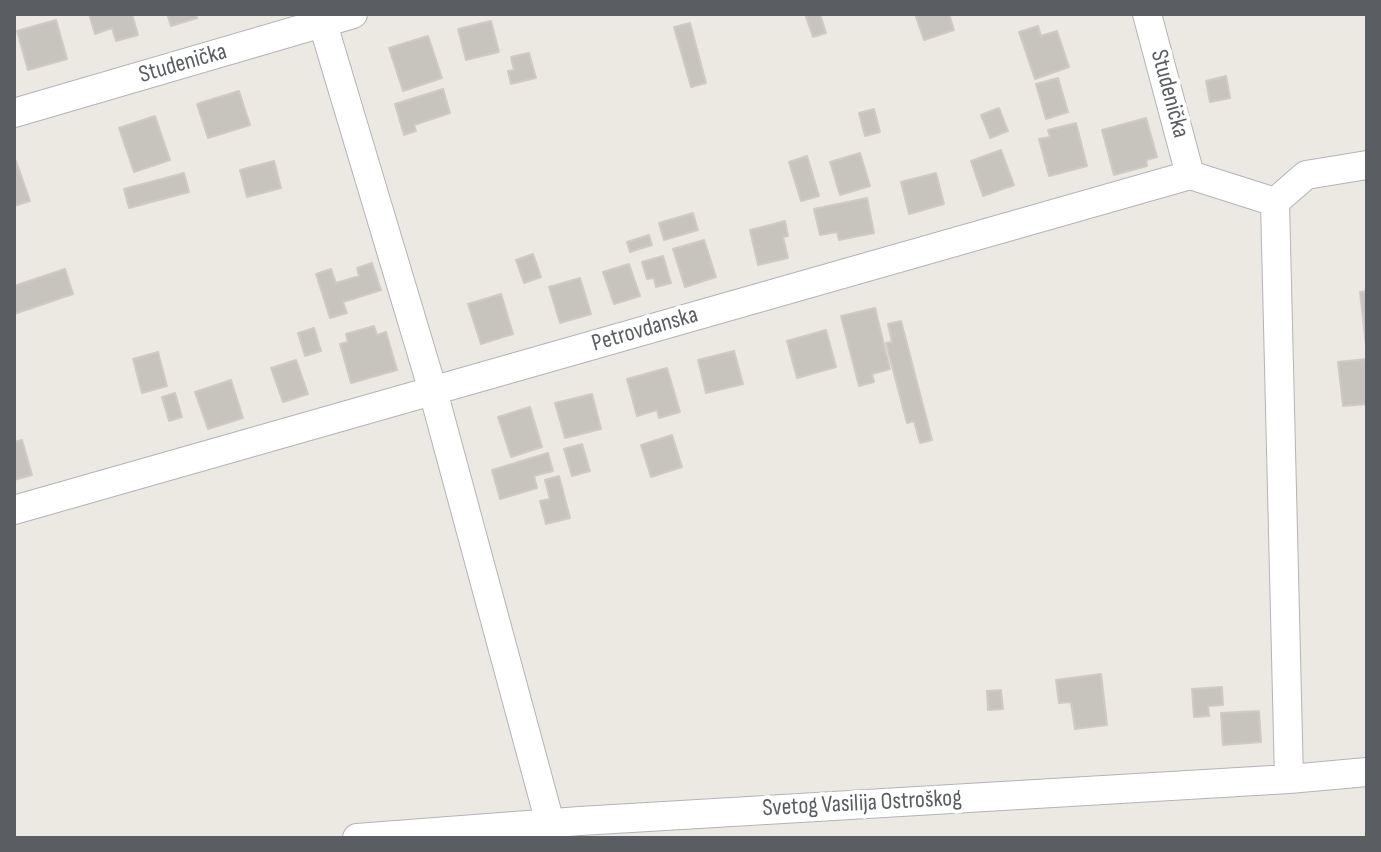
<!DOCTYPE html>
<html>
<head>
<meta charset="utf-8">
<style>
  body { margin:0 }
  #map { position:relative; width:1381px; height:852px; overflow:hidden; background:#ebe9e1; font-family:"Sofia Sans Condensed",sans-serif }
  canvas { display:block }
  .frame { position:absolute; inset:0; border:16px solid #5a5d61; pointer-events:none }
</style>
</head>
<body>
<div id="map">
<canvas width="1381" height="852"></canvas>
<div class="frame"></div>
</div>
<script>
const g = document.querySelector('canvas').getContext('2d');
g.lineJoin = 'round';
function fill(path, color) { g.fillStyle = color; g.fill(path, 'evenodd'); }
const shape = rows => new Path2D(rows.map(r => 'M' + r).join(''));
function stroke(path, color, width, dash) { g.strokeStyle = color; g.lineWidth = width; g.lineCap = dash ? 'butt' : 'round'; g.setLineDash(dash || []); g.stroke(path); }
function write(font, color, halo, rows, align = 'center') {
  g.font = font + ' "Sofia Sans Condensed",sans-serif'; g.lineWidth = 8; g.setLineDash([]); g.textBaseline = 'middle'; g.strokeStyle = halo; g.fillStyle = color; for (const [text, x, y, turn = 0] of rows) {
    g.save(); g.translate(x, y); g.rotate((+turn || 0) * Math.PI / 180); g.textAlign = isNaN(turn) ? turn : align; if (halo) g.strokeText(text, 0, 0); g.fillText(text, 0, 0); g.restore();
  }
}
const building = shape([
  [89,14,132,14,138,35,116,41,112,28,95,34,89,14],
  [167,14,196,14,197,18,171,26,167,14],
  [805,14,820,14,826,33,813,37,805,14],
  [915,14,949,14,954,30,924,40,915,14],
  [56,20,67,59,28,70,17,31,56,20],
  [491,21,499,52,466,60,458,29,491,21],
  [690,23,706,83,691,87,674,27,690,23],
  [1038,26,1041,36,1057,31,1069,67,1035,79,1019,32,1038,26],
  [428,36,442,78,403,91,389,48,428,36],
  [529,53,536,78,511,84,508,71,514,70,511,57,529,53],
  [1226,76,1230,98,1210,102,1206,81,1226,76],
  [1058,78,1068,112,1046,119,1036,84,1058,78],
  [443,89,450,113,414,125,416,131,404,135,395,104,443,89],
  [239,91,250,125,208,138,197,104,239,91],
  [999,108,1008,131,990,138,981,115,999,108],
  [874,109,880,132,865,136,859,113,874,109],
  [155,116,170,160,134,172,119,128,155,116],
  [1146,118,1157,157,1146,160,1147,166,1114,175,1102,130,1146,118],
  [1076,123,1087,166,1049,176,1039,139,1050,137,1048,130,1076,123],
  [1001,150,1014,185,983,196,971,161,1001,150],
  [860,153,870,186,840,195,830,162,860,153],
  [807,156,819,196,801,201,789,162,807,156],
  [16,161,30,201,14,206,14,162,16,161],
  [274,161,281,188,247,197,240,170,274,161],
  [184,173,189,192,129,208,124,189,184,173],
  [936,173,944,204,909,214,901,182,936,173],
  [867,198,874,233,839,240,837,232,820,235,814,209,867,198],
  [693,213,698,230,664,240,659,223,693,213],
  [785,221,788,236,783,237,788,258,758,265,750,230,785,221],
  [649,235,652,245,630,252,627,242,649,235],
  [704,240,716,277,685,287,673,249,704,240],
  [533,254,541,277,524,283,516,260,533,254],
  [663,256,671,283,656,287,654,278,647,279,642,262,663,256],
  [372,263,381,290,343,302,347,313,330,318,316,274,331,269,336,283,359,276,357,268,372,263],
  [629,264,640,296,614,304,603,272,629,264],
  [65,269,73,294,14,314,14,286,65,269],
  [580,278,591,314,560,323,549,287,580,278],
  [1367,291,1367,354,1360,292,1367,291],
  [501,294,513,334,481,344,468,304,501,294],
  [875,308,890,369,872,374,874,382,859,386,841,316,875,308],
  [901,321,932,440,920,443,914,421,907,423,886,343,892,342,888,324,901,321],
  [374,326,377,335,386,332,397,370,351,383,340,344,348,342,346,334,374,326],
  [314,328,321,351,305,356,298,333,314,328],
  [826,330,836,367,797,378,787,341,826,330],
  [734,351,743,384,706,393,698,360,734,351],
  [158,352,167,386,142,393,133,359,158,352],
  [1367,359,1367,404,1343,406,1338,362,1367,359],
  [296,360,308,394,283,402,271,368,296,360],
  [667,368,680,412,659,418,657,410,637,416,627,379,667,368],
  [231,380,243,418,208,429,195,392,231,380],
  [175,393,182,417,169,421,162,397,175,393],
  [592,394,601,429,565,438,555,403,592,394],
  [530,407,542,447,511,457,498,417,530,407],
  [672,435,682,467,651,477,641,445,672,435],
  [22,440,32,475,14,480,14,442,22,440],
  [582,444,590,471,572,476,564,449,582,444],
  [548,453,553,471,534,476,537,488,500,499,492,470,548,453],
  [559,476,570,518,546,524,540,501,550,499,545,480,559,476],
  [1101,674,1107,725,1075,729,1071,702,1059,703,1056,680,1101,674],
  [1222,687,1223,705,1208,706,1209,716,1194,717,1192,689,1222,687],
  [1001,690,1003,709,988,710,987,691,1001,690],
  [1259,711,1261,742,1223,745,1221,713,1259,711]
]);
fill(building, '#c7c4be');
stroke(building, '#cfcbc1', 2);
const minor = shape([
  [320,14,433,391,550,823],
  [1147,14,1190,175],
  [14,113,353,14],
  [14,510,1190,175,1275,202],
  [1289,779,1275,202,1306,175,1367,165],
  [357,838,580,821,1289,779,1367,772]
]);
stroke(minor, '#b2b4b8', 30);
stroke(minor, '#fff', 28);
write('24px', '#5a5d61', '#fff', [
  ["Studenička",183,64,-16],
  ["Studenička",1169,94,75],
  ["Petrovdanska",645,330,-16],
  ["Svetog Vasilija Ostroškog",862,804,-3]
]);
</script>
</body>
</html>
